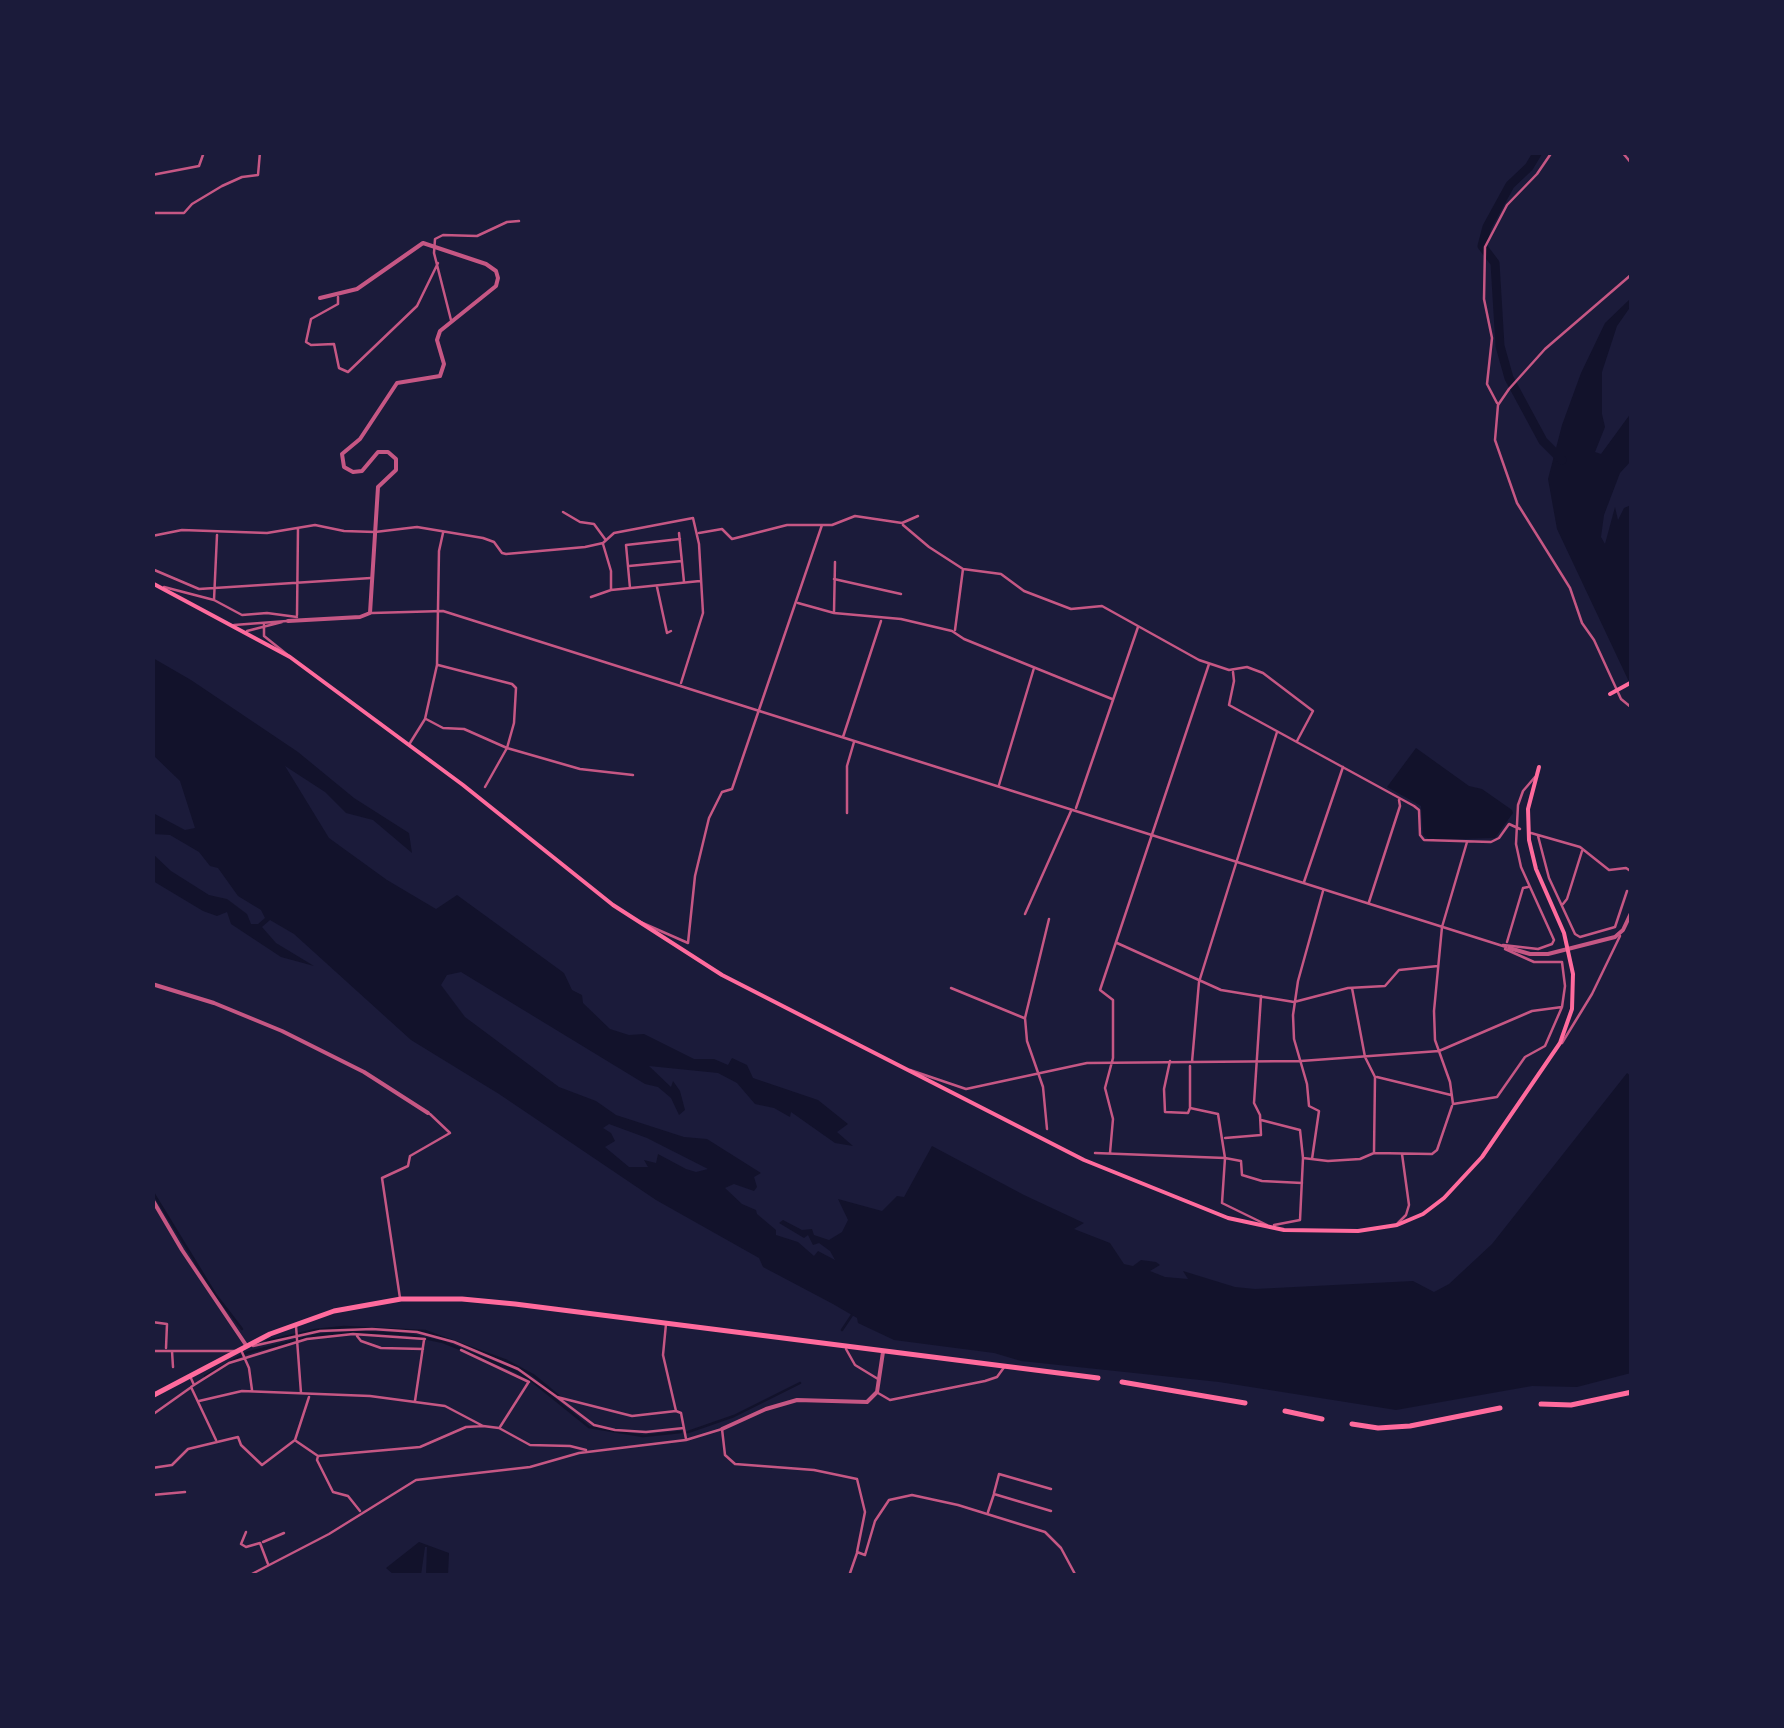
<!DOCTYPE html>
<html>
<head>
<meta charset="utf-8">
<style>
  body { margin:0 }
  #map { position:relative; width:1784px; height:1728px; overflow:hidden; background:#1b1b3a; font-family:"Source Sans 3",sans-serif }
  canvas { display:block }
  .frame { position:absolute; inset:0; border:155px solid #1b1b3a; pointer-events:none }
</style>
</head>
<body>
<div id="map">
<canvas width="1784" height="1728"></canvas>
<div class="frame"></div>
</div>
<script>
const g = document.querySelector('canvas').getContext('2d');
g.lineJoin = 'round';
function fill(path, color) { g.fillStyle = color; g.fill(path, 'evenodd'); }
const shape = rows => new Path2D(rows.map(r => 'M' + r).join(''));
function stroke(path, color, width, dash) { g.strokeStyle = color; g.lineWidth = width; g.lineCap = dash ? 'butt' : 'round'; g.setLineDash(dash || []); g.stroke(path); }
fill(shape([
  [1631,293,1631,306,1617,326,1602,372,1602,414,1605,427,1595,452,1601,454,1631,413,1631,461,1620,473,1604,515,1601,537,1605,544,1615,507,1618,520,1624,508,1631,505,1631,686,1557,529,1548,479,1562,425,1581,373,1605,323,1630,299],
  [153,658,191,680,298,752,354,798,409,833,412,853,373,820,346,813,325,792,285,766,329,838,387,880,436,909,457,895,564,973,572,990,582,995,583,1003,610,1029,629,1035,644,1034,694,1059,714,1059,728,1065,732,1058,747,1065,753,1078,818,1100,848,1124,837,1132,853,1146,835,1143,791,1112,790,1117,774,1108,755,1104,737,1083,718,1073,649,1066,671,1087,673,1081,680,1091,685,1110,679,1115,671,1098,658,1087,645,1084,461,972,447,975,441,985,465,1017,559,1087,596,1101,616,1115,684,1137,707,1139,761,1173,754,1177,757,1187,754,1191,734,1184,725,1188,742,1204,756,1210,757,1214,776,1230,776,1235,798,1242,814,1256,818,1251,835,1260,830,1251,819,1243,813,1245,808,1235,804,1238,779,1223,783,1220,802,1230,812,1229,814,1235,829,1240,842,1232,848,1220,838,1199,882,1211,897,1196,904,1197,932,1146,1024,1195,1084,1223,1074,1229,1110,1243,1124,1264,1133,1266,1141,1260,1156,1262,1160,1265,1150,1271,1165,1277,1188,1279,1183,1271,1235,1287,1255,1289,1413,1281,1434,1292,1449,1284,1492,1244,1627,1073,1632,1077,1631,1373,1577,1387,1532,1386,1396,1410,1219,1382,1021,1361,994,1353,894,1340,858,1323,857,1318,833,1304,763,1267,759,1258,656,1200,499,1094,411,1040,294,934,270,920,262,927,276,943,314,966,281,957,231,924,227,912,217,916,203,911,153,881,153,854,171,871,209,895,227,899,247,914,251,924,258,924,265,918,261,910,238,896,218,868,210,866,199,852,170,835,153,834,153,813,185,830,195,828,180,781,153,755],
  [609,1124,647,1138,708,1169,696,1172,686,1169,658,1154,656,1163,644,1160,648,1167,629,1167,605,1147,615,1141,611,1133,603,1128],
  [1416,748,1469,786,1482,789,1512,810,1513,813,1495,838,1430,840,1423,835,1421,806,1387,787],
  [419,1542,449,1553,448,1575,426,1575,427,1547,425,1547,421,1575,394,1575,386,1568]
]), '#12122b');
stroke(shape([
  [152,1191,215,1294,242,1329],
  [842,1330,852,1315],
  [267,1341,315,1330,344,1327,425,1331,507,1361,533,1375,561,1398],
  [205,1376,246,1353,317,1335,354,1332,405,1334,443,1342,513,1370,532,1381,589,1427,643,1436,681,1432],
  [688,1432,734,1416,800,1383]
]), '#12122b', 2.5);
stroke(shape([
  [1538,152,1529,167,1510,185,1487,227,1482,246,1495,263,1500,346,1509,378,1543,441,1562,460]
]), '#12122b', 9);
stroke(shape([
  [1622,152,1632,164],
  [152,175,199,166,204,152],
  [152,213,184,213,192,204,222,186,242,177,258,175,260,152],
  [1632,274,1545,349,1509,389,1498,405,1495,440,1517,503,1570,588,1582,623,1594,640,1621,699,1632,708],
  [338,297,338,304,311,319,306,342,311,345,334,344,339,368,348,372,417,306,438,263],
  [451,320,434,253,435,239,443,235,477,236,507,222,519,221],
  [1497,403,1487,384,1492,338,1484,299,1485,247,1507,205,1537,174,1552,152],
  [563,512,580,522,594,524,605,539],
  [903,525,929,547,963,569,955,630],
  [679,533,684,582],
  [699,533,722,529,732,539,787,525,832,525,855,516,902,523,918,516],
  [152,536,182,530,267,533,315,525,344,531,375,532,417,527,483,538,494,542,502,553,506,554,585,547,603,543,614,533,693,518,699,544,703,613,681,683],
  [603,544,611,571,611,590],
  [629,566,682,561],
  [152,569,199,589,371,578],
  [963,569,1001,574,1024,591,1071,609,1102,606,1199,660,1229,670,1247,667,1263,673,1313,711,1297,741],
  [834,579,901,594],
  [164,587,214,600,242,615,267,613,297,617],
  [657,587,667,633,671,631],
  [630,588,626,545,680,539],
  [591,597,611,590,700,581],
  [214,600,217,535],
  [798,603,834,613,901,619,952,631,964,639,1112,699],
  [834,612,835,562],
  [372,613,443,611,1506,947],
  [297,615,298,528],
  [234,625,287,621],
  [264,625,264,636,289,656],
  [247,631,282,622],
  [438,665,512,684,516,688,514,723,507,748,485,787],
  [1233,672,1234,681,1229,705,1414,806,1419,810,1420,835,1424,840,1491,842,1499,838,1509,824,1520,829],
  [426,719,443,728,464,729,507,748,580,769,633,775],
  [843,737,881,621],
  [410,743,425,719,437,665,439,551,443,533],
  [999,785,1034,668],
  [1076,808,1138,627],
  [847,813,847,766,854,742],
  [1531,833,1580,847,1609,870,1626,868,1632,872],
  [1538,836,1549,878,1575,934,1580,937,1615,927,1627,891],
  [1467,842,1442,927,1434,1011,1435,1040,1450,1082,1453,1104,1497,1097,1525,1057,1545,1046,1562,1007,1565,986,1562,962,1534,962,1505,949],
  [1304,882,1343,767],
  [1369,902,1400,806,1399,800],
  [1563,904,1567,899,1582,851],
  [1025,914,1071,811],
  [638,921,688,943,695,876,709,818,722,792,732,789,822,525],
  [1507,942,1523,888,1528,887],
  [1117,943,1221,990,1294,1002,1348,988,1385,986,1399,970,1438,966],
  [1503,945,1538,949,1552,944,1554,940,1521,867,1516,844,1518,805,1523,791,1535,777],
  [951,988,1024,1018],
  [1352,988,1365,1057,1375,1077,1374,1152],
  [1562,1043,1592,994,1620,936],
  [1170,1061,1164,1089,1165,1112,1188,1113,1190,1108,1218,1114,1225,1158,1222,1203,1267,1225],
  [1192,1062,1199,982,1277,732],
  [910,1070,966,1089,1087,1063,1301,1061,1439,1051,1532,1011,1562,1007],
  [1377,1077,1451,1095],
  [1190,1107,1190,1066],
  [1261,1120,1300,1130,1303,1158,1300,1220,1274,1225],
  [1047,1129,1043,1087,1027,1041,1025,1018,1049,919],
  [1225,1138,1261,1135,1260,1115,1254,1103,1261,996],
  [1095,1153,1225,1158,1241,1161,1242,1175,1262,1181,1302,1183],
  [1110,1153,1113,1119,1105,1088,1113,1058,1113,1000,1100,990,1209,664],
  [1303,1158,1328,1161,1360,1159,1374,1153,1432,1154,1437,1150,1452,1106],
  [1312,1159,1319,1111,1309,1106,1307,1084,1294,1039,1293,1015,1298,981,1323,891],
  [1397,1224,1406,1215,1409,1205,1402,1154],
  [400,1298,382,1178,408,1166,410,1156,450,1133,430,1114],
  [152,1322,167,1324,166,1348],
  [666,1324,663,1355,676,1411,681,1413,686,1439],
  [296,1326,301,1393],
  [357,1336,361,1341,381,1348,423,1349],
  [253,1346,320,1331,372,1329,417,1332,454,1342,518,1369,557,1397,632,1416,676,1411],
  [846,1349,855,1365,878,1379],
  [241,1350,249,1368,252,1390],
  [461,1350,529,1382],
  [152,1351,235,1351],
  [172,1351,173,1367],
  [190,1376,194,1385,191,1387,216,1440],
  [194,1385,229,1363,307,1339,353,1334,425,1339],
  [878,1393,890,1400,985,1381,997,1377,1005,1366],
  [557,1397,594,1425,615,1430,646,1432,684,1428],
  [199,1401,242,1391,370,1396,445,1406,483,1426],
  [415,1401,424,1340],
  [152,1415,190,1388],
  [500,1427,528,1383],
  [296,1441,318,1456,317,1460,333,1492,348,1496,360,1511],
  [318,1456,420,1447,466,1427,483,1426,499,1428,530,1445,570,1446,586,1450],
  [152,1468,172,1465,188,1449,238,1437,241,1445,262,1465,295,1440,309,1397],
  [994,1493,999,1474,1051,1489],
  [152,1495,185,1492],
  [988,1512,994,1494,1051,1511],
  [246,1532,241,1544,246,1547,260,1543,268,1564],
  [263,1542,284,1533],
  [248,1576,329,1534,416,1480,530,1467,579,1453,686,1440,722,1429,725,1455,735,1464,814,1470,857,1479,865,1512,857,1552,865,1555,875,1521,889,1500,912,1495,958,1505,1045,1532,1061,1548,1076,1576],
  [849,1576,857,1553]
]), '#c65784', 2.5);
stroke(shape([
  [288,621,360,617,370,613,378,487,396,470,396,459,388,452,378,452,362,471,353,472,344,467,342,454,360,439,397,383,440,376,444,364,437,340,440,331,496,286,498,278,496,271,486,264,423,243,357,289,320,298],
  [1509,948,1530,954,1548,954,1615,937,1623,930,1632,911],
  [152,984,214,1003,282,1031,364,1072,428,1113],
  [152,1199,182,1250,246,1345],
  [722,1429,766,1409,797,1400,867,1402,877,1392,883,1352]
]), '#c65784', 4);
stroke(shape([
  [152,583,290,657,463,785,613,905,722,975,1084,1160,1228,1218,1284,1230,1358,1231,1397,1225,1423,1214,1444,1198,1482,1157,1560,1043,1572,1009,1573,974,1564,933,1536,869,1529,840,1528,809,1539,767],
  [1610,694,1632,682]
]), '#ff6b9d', 4);
stroke(shape([
  [1122,1382,1245,1403],
  [152,1396,270,1334,334,1311,401,1299,462,1299,515,1304,1098,1378],
  [1541,1404,1571,1405,1632,1392],
  [1285,1411,1322,1419],
  [1352,1424,1378,1428,1410,1426,1500,1408]
]), '#ff6b9d', 5);
</script>
</body>
</html>
